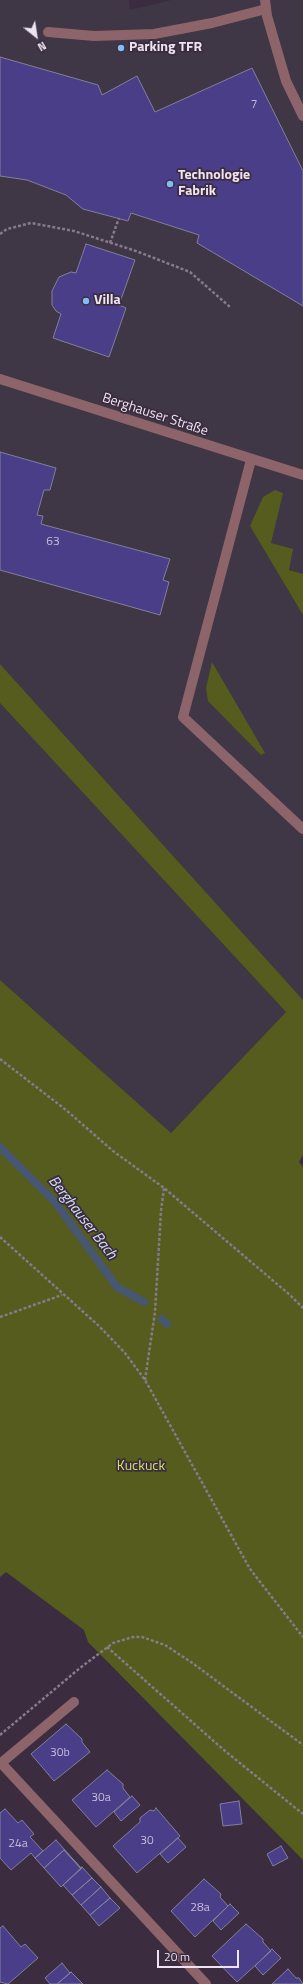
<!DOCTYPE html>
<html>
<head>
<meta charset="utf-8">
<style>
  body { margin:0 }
  #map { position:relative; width:303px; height:1984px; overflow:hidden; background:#3b2c3f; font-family:"Titillium Web",sans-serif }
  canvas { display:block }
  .north { position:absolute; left:16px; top:16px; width:40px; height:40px; -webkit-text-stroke:3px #3b2c3f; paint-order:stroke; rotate:150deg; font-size:11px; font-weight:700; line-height:16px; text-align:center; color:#eee4f1 }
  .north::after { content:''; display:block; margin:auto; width:14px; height:18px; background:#eee4f1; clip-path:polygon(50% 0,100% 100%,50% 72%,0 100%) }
  .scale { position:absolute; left:157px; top:1950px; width:82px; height:18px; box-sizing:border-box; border:2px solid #eee4f1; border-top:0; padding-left:5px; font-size:12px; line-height:14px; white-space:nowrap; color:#eee4f1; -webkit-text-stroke:3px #3b2c3f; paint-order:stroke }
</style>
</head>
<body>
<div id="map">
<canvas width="303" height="1984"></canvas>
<div class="north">N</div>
<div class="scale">20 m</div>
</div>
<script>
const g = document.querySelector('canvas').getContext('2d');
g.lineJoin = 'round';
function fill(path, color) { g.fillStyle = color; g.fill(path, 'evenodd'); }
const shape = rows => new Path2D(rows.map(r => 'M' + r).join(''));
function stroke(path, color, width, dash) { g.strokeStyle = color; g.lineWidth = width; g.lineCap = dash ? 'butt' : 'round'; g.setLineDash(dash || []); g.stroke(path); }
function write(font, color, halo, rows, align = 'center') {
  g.font = font + ' "Titillium Web",sans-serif'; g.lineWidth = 3.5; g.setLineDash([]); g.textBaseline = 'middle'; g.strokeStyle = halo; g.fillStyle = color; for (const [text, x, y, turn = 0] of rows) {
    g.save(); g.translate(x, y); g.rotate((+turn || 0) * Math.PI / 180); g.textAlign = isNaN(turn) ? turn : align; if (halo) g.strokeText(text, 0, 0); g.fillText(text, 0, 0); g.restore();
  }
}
fill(shape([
  [0,0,129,0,130,10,171,0,303,0,303,1000,0,664],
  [0,703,286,1012,171,1133,0,980]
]), '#3f3646');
fill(shape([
  [275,490,283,493,271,543,293,549,289,570,303,574,303,615,250,526,263,497],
  [212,662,265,753,261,755,208,701,206,688],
  [0,664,303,1000,303,1155,299,1162,303,1167,303,1860,88,1642,84,1630,6,1572,0,1577,0,980,171,1133,286,1012,0,703]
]), '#555c1e');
stroke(shape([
  [0,1147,55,1202,117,1287,144,1302],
  [162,1319,167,1324]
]), '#475772', 8);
const building = shape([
  [0,57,98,85,102,95,137,76,155,112,252,68,303,171,303,306,197,243,199,235,131,213,128,221,83,209,66,195,27,180,0,176,0,57],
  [86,244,135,260,119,305,126,308,109,357,53,338,61,314,56,311,52,305,52,291,59,277,71,272,76,273,86,244],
  [0,452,56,468,50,490,44,490,37,515,43,516,41,524,170,559,163,580,169,582,160,615,0,570,0,452],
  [66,1724,82,1739,82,1742,90,1752,54,1781,31,1754,66,1724],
  [107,1770,123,1784,123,1788,130,1797,96,1827,72,1800,107,1770],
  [132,1796,140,1805,121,1821,114,1812,132,1796],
  [239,1801,242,1824,223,1826,220,1804,239,1801],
  [156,1808,180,1836,137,1873,113,1846,140,1822,140,1818,150,1810,154,1811,156,1808],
  [5,1809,18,1823,22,1820,34,1834,30,1837,43,1851,35,1858,31,1853,11,1870,0,1858,0,1813,5,1809],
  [178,1838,186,1847,168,1863,160,1854,178,1838],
  [56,1840,81,1868,82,1869,64,1850,44,1868,35,1858,56,1840],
  [281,1846,288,1858,273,1866,267,1854,281,1846],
  [64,1850,81,1869,61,1887,44,1868,64,1850],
  [82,1867,92,1878,72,1895,63,1885,82,1867],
  [92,1878,101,1887,81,1905,72,1895,92,1878],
  [204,1879,221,1894,220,1897,228,1906,195,1937,171,1911,204,1879],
  [101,1887,110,1898,90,1915,81,1905,101,1887],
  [110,1898,120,1908,99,1926,90,1915,110,1898],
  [230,1904,239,1913,221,1930,213,1921,230,1904],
  [246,1924,263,1939,263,1942,271,1951,237,1982,212,1956,246,1924],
  [3,1926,21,1947,25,1944,38,1958,8,1984,0,1982,0,1928,3,1926],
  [272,1949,281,1958,263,1975,255,1966,272,1949],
  [62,1963,70,1973,57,1984,50,1984,45,1978,62,1963],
  [288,1969,296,1978,299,1978,303,1984,272,1984,288,1969],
  [71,1972,83,1984,57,1984,70,1973,71,1972]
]);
fill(building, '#4a3e88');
stroke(building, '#81809a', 1);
stroke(shape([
  [0,234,7,229,31,223,74,231,136,251,190,272,230,307],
  [110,243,119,218],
  [0,1059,66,1110,113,1151,164,1188,290,1295,303,1308],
  [0,1237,99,1326,125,1353,145,1380,250,1569,303,1637],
  [0,1317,62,1295],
  [145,1380,155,1312,161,1211,164,1188],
  [107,1647,225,1751,303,1814],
  [0,1735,80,1668,113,1643,133,1637,142,1637,165,1645,191,1662,303,1745]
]), '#877a8a', 2.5, [3, 2]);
stroke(shape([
  [48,32,94,36,154,34,212,23,266,9],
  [251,460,183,717,303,829]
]), '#8d646a', 10);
stroke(shape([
  [265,0,267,16,286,81,303,116],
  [0,379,303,475],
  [1,1763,206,1984],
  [0,1764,74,1702]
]), '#8d646a', 10);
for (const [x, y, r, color] of [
  [121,48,4,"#83bcfb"],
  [170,184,4,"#83bcfb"],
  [86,301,4,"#83bcfb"]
]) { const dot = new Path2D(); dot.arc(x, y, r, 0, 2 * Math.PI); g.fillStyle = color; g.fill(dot); stroke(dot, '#3b2c3f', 1.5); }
write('12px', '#c5bad7', null, [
  ["7",254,105],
  ["63",53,542],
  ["30b",60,1753],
  ["30a",101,1798],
  ["30",147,1841],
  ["24a",18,1844],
  ["28a",200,1908]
]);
write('bold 14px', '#eee4f1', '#3b2c3f', [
  ["Parking TFR",129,48],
  ["Technologie",178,176],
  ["Fabrik",178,192],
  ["Villa",94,301]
], 'left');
write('14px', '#eee4f1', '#3b2c3f', [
  ["Berghauser Straße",155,415,18]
]);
write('14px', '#d1e166', '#3b2c3f', [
  ["Kuckuck",141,1467]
]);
write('italic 15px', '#d2e2f4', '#3b2c3f', [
  ["Berghauser Bach",82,1218,52]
]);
</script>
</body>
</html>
